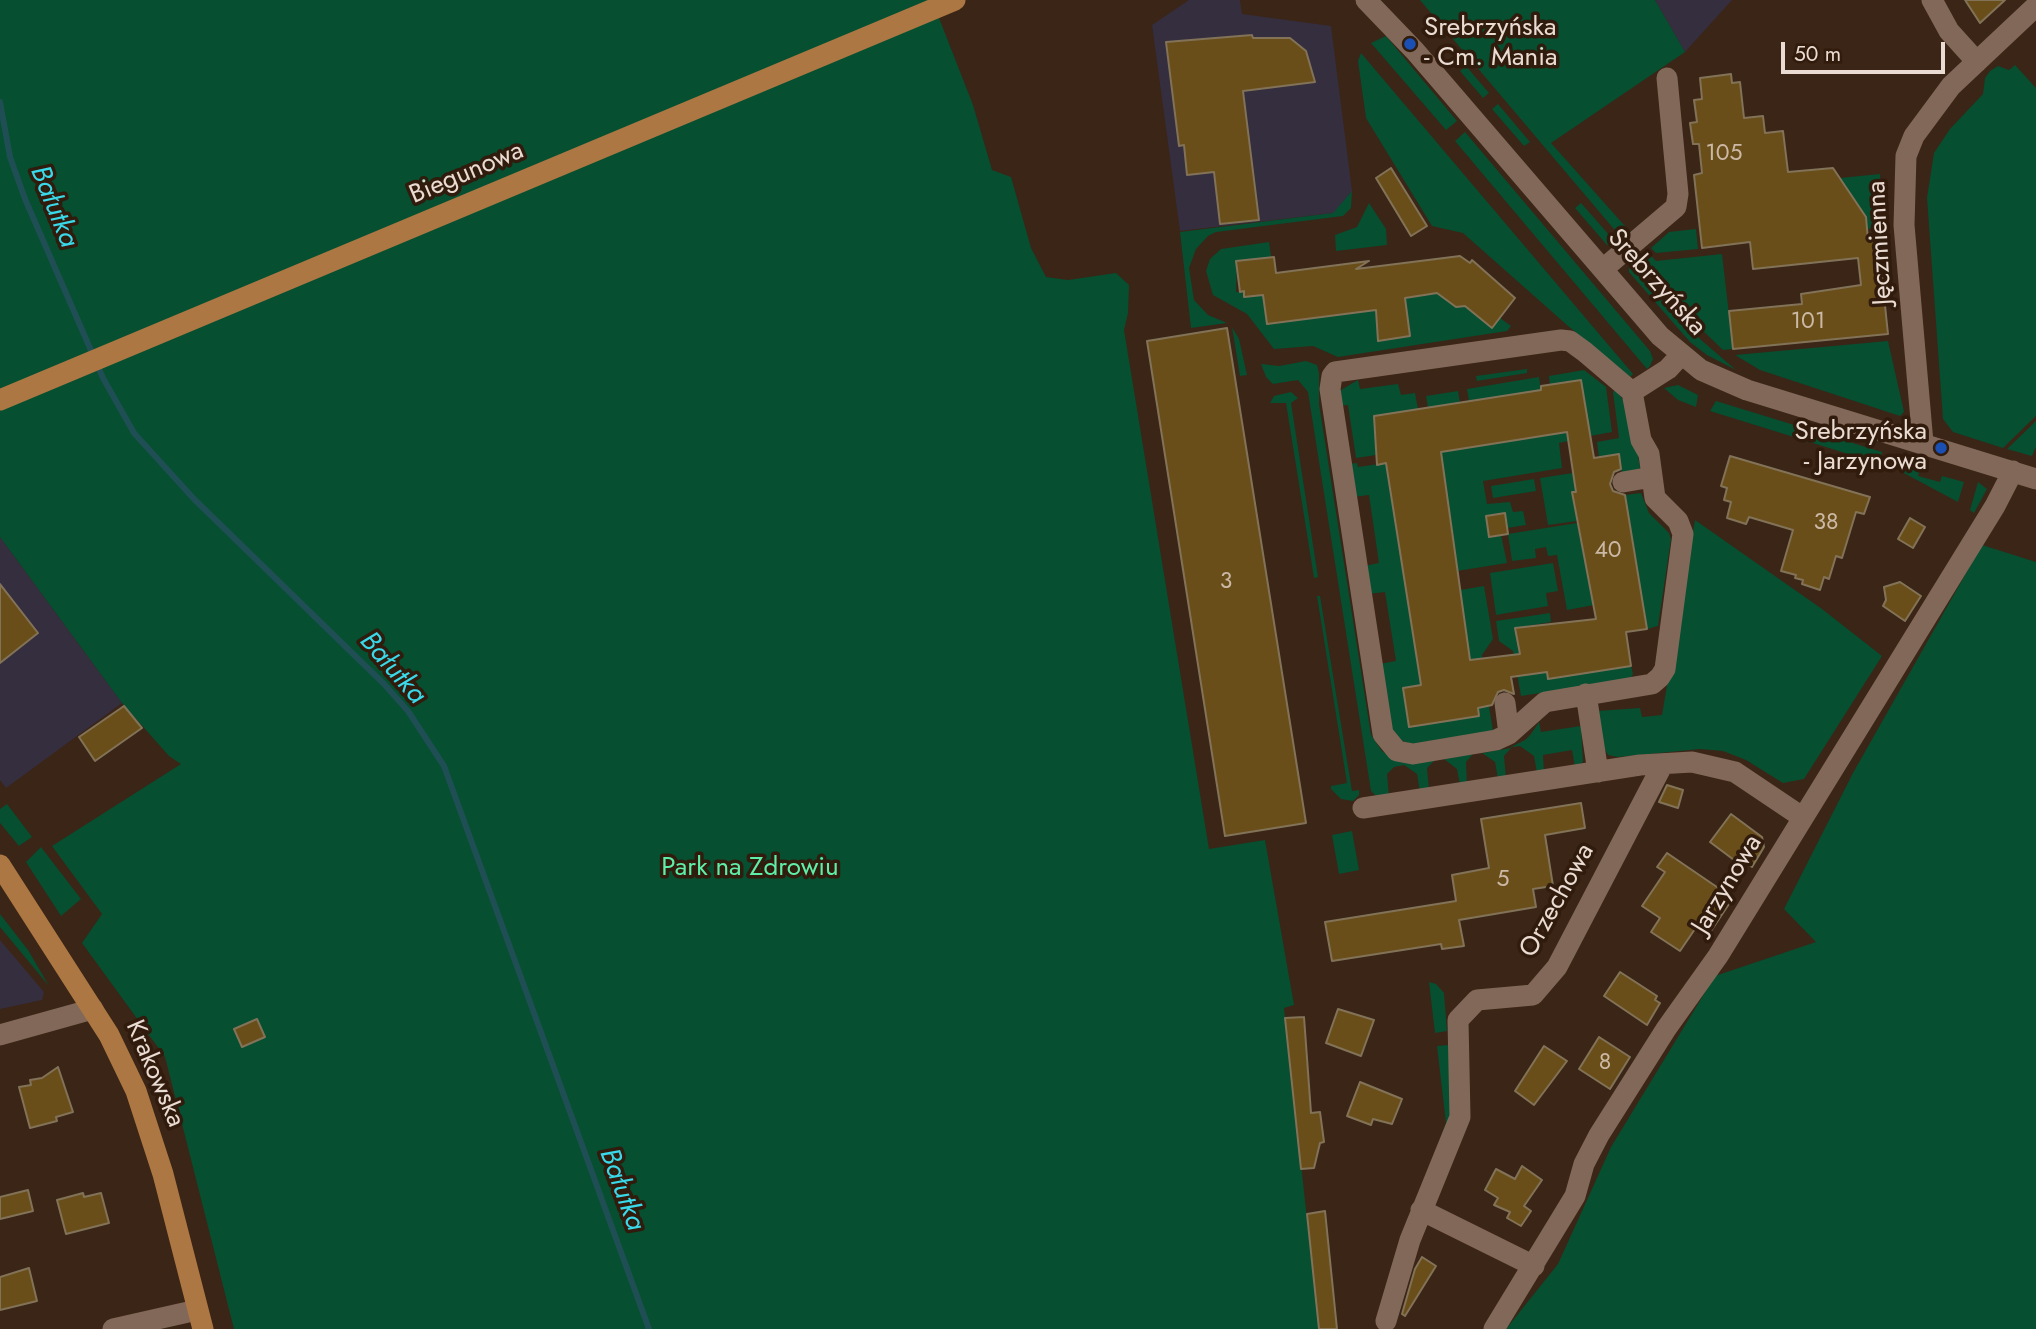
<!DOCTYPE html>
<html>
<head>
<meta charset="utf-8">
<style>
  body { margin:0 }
  #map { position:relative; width:2036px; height:1329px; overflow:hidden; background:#3b2516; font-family:Jost,sans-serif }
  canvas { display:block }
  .scale { position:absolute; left:1781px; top:42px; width:164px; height:32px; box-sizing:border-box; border:4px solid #ebdcd3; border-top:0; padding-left:9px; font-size:21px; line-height:24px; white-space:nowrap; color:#ebdcd3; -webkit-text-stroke:5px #301b0c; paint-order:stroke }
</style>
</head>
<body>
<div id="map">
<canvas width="2036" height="1329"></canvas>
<div class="scale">50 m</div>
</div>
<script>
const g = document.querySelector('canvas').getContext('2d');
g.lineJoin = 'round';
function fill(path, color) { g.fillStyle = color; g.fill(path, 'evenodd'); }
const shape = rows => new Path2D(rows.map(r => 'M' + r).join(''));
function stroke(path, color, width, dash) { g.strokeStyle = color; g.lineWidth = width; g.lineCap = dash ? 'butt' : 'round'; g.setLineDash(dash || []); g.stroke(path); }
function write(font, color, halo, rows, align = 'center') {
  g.font = font + ' Jost,sans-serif'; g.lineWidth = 7; g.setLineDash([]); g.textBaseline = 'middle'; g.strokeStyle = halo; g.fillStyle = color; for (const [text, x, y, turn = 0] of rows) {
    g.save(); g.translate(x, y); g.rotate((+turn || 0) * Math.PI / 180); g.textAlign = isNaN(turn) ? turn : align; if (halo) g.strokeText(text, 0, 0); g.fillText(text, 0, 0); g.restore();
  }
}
fill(shape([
  [1189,0,1240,0,1242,14,1331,26,1352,191,1334,213,1180,231,1152,25],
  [1655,0,1732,0,1685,52],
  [0,537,122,703,6,788,0,780],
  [0,940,44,992,42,1000,0,1009]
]), '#352e3e');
fill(shape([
  [0,0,932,0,973,105,992,170,1011,177,1031,248,1046,277,1068,280,1116,273,1129,285,1128,313,1124,330,1209,849,1265,840,1294,1005,1284,1008,1319,1329,234,1329,165,1057,82,943,102,914,52,846,181,764,169,756,122,703,0,537],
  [1420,0,1655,0,1685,52,1551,143,1632,234,1624,241],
  [1386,36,1457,121,1446,130,1371,43],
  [1361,53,1633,374,1630,377,1568,326,1463,233,1432,226,1366,118,1358,61],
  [2015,65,2036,88,2036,416,2003,448,1953,432,1943,419,1927,198,1934,153,1950,129,1983,94,1985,78,1990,71,1998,66,2009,70],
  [1466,66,1489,93,1483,98,1460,71],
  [1498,104,1530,142,1524,146,1492,109],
  [1465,132,1650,351,1653,359,1650,366,1647,369,1455,141],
  [1880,174,1883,227,1867,229,1866,217,1840,178],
  [1352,191,1351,208,1343,216,1216,232,1208,236,1196,249,1189,268,1194,300,1208,315,1227,323,1191,328,1180,232,1333,213],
  [1369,203,1386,229,1387,245,1336,251,1335,235,1357,227],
  [1581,203,1618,245,1607,245,1575,208],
  [1696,229,1698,249,1656,253,1651,248,1669,232],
  [1269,242,1271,257,1237,262,1236,292,1244,291,1245,297,1263,295,1376,310,1380,341,1409,336,1405,297,1437,293,1456,307,1465,306,1492,327,1500,318,1511,326,1507,331,1338,357,1313,346,1274,349,1247,314,1213,295,1206,271,1210,259,1221,249],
  [1648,253,1656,261,1722,254,1733,349,1723,350,1702,330,1640,258],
  [1629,260,1700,339,1736,370,1707,355,1690,342,1629,272],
  [1232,327,1239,339,1247,375,1240,376],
  [1888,341,1904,412,1900,416,1760,370,1735,355],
  [1306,361,1317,365,1319,373,1319,404,1371,735,1382,751,1392,758,1435,760,1427,768,1429,790,1420,792,1417,774,1404,765,1394,767,1387,774,1389,796,1377,797,1371,791,1308,392,1298,380,1273,384,1266,377,1261,364,1279,366],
  [1527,369,1527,373,1477,381,1476,376],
  [1584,370,1606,387,1612,432,1590,436,1581,380,1550,385,1549,376],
  [1539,377,1541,390,1469,401,1467,389],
  [1358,380,1360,389,1398,384,1401,395,1415,393,1418,409,1374,416,1376,455,1356,458,1348,405,1339,406,1341,390],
  [1678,385,1698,395,1696,407,1678,400,1664,388],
  [1616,389,1631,413,1640,467,1638,472,1622,474,1619,454,1599,457,1597,442,1619,438,1613,392],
  [1458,391,1460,403,1428,408,1426,396],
  [1291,392,1298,398,1291,403,1318,577,1314,578,1286,403,1270,403,1274,396],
  [1716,401,1882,452,1881,457,1889,460,1887,466,1710,411],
  [2036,421,2036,447,2032,456,2007,449],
  [1577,431,1578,439,1559,443,1562,468,1483,481,1487,504,1510,502,1513,512,1523,511,1526,525,1507,528,1505,513,1501,535,1507,563,1457,571,1441,452],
  [1357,463,1358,467,1386,463,1421,685,1403,688,1409,727,1479,716,1475,688,1486,687,1493,731,1411,744,1393,737,1379,664,1396,661,1385,592,1368,594,1364,566,1379,563,1369,495,1353,497,1347,464],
  [1902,463,1920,469,1918,476,1940,482,1942,476,1964,482,1958,502,1900,471],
  [1573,473,1576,492,1572,493,1577,521,1548,525,1540,478],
  [1534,479,1536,491,1493,498,1491,486],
  [1978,482,1987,489,1974,513,1970,510],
  [1641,493,1649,513,1669,533,1671,539,1658,626,1647,629,1625,495],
  [1695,520,1822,609,1882,656,1804,779,1783,783,1746,760,1723,751,1700,749,1618,757,1608,755,1603,746,1597,711,1640,708,1642,717,1662,715],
  [1577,523,1594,605,1567,610,1557,555,1548,556,1546,547,1535,549,1536,558,1512,561,1508,534],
  [1982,545,2036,562,2036,1329,1506,1329,1558,1264,1611,1147,1715,976,1816,942,1784,909,1853,773],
  [1553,563,1558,591,1546,593,1548,606,1496,615,1490,573],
  [1484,586,1493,639,1482,655,1485,676,1473,678,1460,590],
  [1317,596,1320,596,1352,791,1359,790,1359,795,1353,801,1341,799,1331,789,1331,786,1347,783],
  [1550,613,1551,622,1516,628,1519,652,1547,672,1548,679,1631,666,1633,674,1630,679,1521,696,1513,651,1499,641,1496,621],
  [1539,722,1541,732,1581,726,1583,762,1575,767,1572,750,1543,755,1544,772,1537,773,1534,756,1520,746,1512,747,1504,756,1506,778,1498,779,1495,762,1482,753,1511,748,1511,747,1525,740,1531,734],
  [1473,754,1466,762,1467,784,1460,785,1457,769,1444,759],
  [7,804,32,837,19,846,0,823,0,809],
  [1352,831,1359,870,1339,874,1332,835],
  [41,847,81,899,61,916,26,862],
  [0,914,28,950,49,986,0,927],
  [1429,982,1436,984,1444,993,1447,1031,1435,1033],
  [1448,1045,1451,1047,1456,1109,1447,1136,1442,1134,1446,1123,1437,1046]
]), '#064f31');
stroke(shape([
  [0,102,10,157,25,199,103,378,134,433,194,499,384,684,408,711,444,766,649,1329]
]), '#1f4f54', 6);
const building = shape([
  [1965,0,2005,0,1980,23,1965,0],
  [1252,35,1253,38,1290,38,1306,51,1315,82,1243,91,1259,220,1220,224,1214,172,1187,175,1184,145,1179,146,1166,42,1252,35],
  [1731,74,1732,83,1740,82,1744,118,1763,116,1765,133,1783,131,1788,172,1833,168,1866,217,1868,240,1878,239,1888,334,1733,349,1729,311,1802,304,1801,294,1861,285,1858,258,1753,269,1750,242,1702,248,1694,175,1702,173,1699,144,1693,144,1690,123,1697,122,1694,100,1702,99,1700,78,1731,74],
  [1391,168,1427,226,1411,236,1376,178,1391,168],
  [1460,256,1470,263,1472,260,1515,298,1492,328,1465,306,1456,307,1437,293,1405,298,1410,336,1378,341,1376,310,1267,324,1263,295,1244,297,1244,291,1240,292,1236,261,1274,257,1276,273,1369,261,1356,269,1460,256],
  [1227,328,1306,823,1225,836,1147,341,1227,328],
  [1581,380,1594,458,1619,454,1621,469,1614,472,1610,484,1613,491,1625,495,1647,629,1626,632,1631,666,1548,679,1547,672,1511,677,1514,694,1504,690,1498,692,1492,705,1478,708,1479,716,1409,727,1403,688,1421,685,1386,463,1377,465,1374,416,1541,390,1541,386,1581,380],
  [1567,432,1576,492,1572,492,1596,619,1515,628,1520,654,1470,660,1441,452,1567,432],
  [1730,456,1870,497,1864,514,1856,512,1842,558,1836,556,1829,579,1824,577,1820,590,1802,584,1803,580,1795,578,1796,575,1781,571,1793,530,1749,517,1746,524,1727,518,1731,502,1724,500,1727,488,1721,486,1730,456],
  [1505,513,1508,534,1489,537,1486,516,1505,513],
  [1910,518,1925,527,1913,548,1898,539,1910,518],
  [1900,582,1921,596,1905,621,1883,606,1886,600,1884,587,1900,582],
  [0,584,38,633,0,663,0,584],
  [124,706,142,728,95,761,79,737,124,706],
  [1667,785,1683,790,1678,808,1659,802,1667,785],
  [1581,803,1585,828,1545,835,1553,886,1533,889,1536,907,1459,920,1464,946,1442,949,1441,944,1332,961,1325,922,1456,901,1452,875,1489,868,1481,819,1581,803],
  [1731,814,1762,837,1764,847,1752,867,1737,856,1734,860,1710,842,1731,814],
  [1667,853,1733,898,1707,937,1695,929,1680,951,1651,932,1660,918,1642,906,1665,872,1657,867,1667,853],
  [1620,972,1657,996,1655,1000,1660,1003,1647,1025,1604,996,1620,972],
  [1338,1009,1374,1020,1361,1056,1326,1043,1338,1009],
  [1304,1017,1311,1113,1320,1112,1324,1142,1320,1143,1314,1168,1301,1169,1285,1018,1304,1017],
  [257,1019,265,1037,242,1047,234,1029,257,1019],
  [1599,1037,1630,1057,1610,1089,1579,1069,1599,1037],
  [1544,1046,1567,1061,1534,1105,1515,1091,1544,1046],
  [58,1067,73,1112,56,1117,57,1121,30,1128,19,1087,31,1085,30,1080,42,1078,58,1067],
  [1360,1082,1402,1099,1392,1124,1373,1119,1371,1125,1347,1116,1360,1082],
  [1522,1166,1542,1180,1524,1206,1531,1211,1521,1226,1507,1218,1510,1212,1494,1205,1498,1198,1485,1190,1496,1169,1515,1179,1522,1166],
  [28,1190,33,1211,0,1219,0,1197,28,1190],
  [83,1193,84,1197,101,1193,109,1223,66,1234,57,1200,83,1193],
  [1325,1211,1337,1329,1319,1329,1307,1214,1325,1211],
  [1422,1257,1436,1266,1405,1316,1402,1314,1415,1269,1422,1257],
  [29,1268,37,1301,0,1310,0,1277,29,1268]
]);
fill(building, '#6a4e1a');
stroke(building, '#817258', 2);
stroke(shape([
  [1366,0,1415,51,1660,336,1701,370,1747,390,2036,479],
  [1932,0,1949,31,1977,62],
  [1603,269,1676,207,1678,194,1667,78],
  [1632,392,1641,440,1649,454,1655,498,1678,521,1683,534,1665,669,1660,677,1652,684,1545,702,1509,734,1496,740,1413,754,1397,751,1383,734,1330,389,1332,376,1335,372,1561,340,1570,341,1585,352,1632,392,1668,369,1681,355],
  [1923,443,1904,225,1906,156,1914,136,1951,86,2036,6],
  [1623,482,1652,477],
  [1586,694,1598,772],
  [1505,703,1509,734],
  [1363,808,1640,765,1692,762,1735,772,1802,817],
  [0,1035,93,1009],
  [1421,1210,1534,1266],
  [1386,1321,1410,1240,1460,1117,1458,1020,1477,1000,1533,995,1557,967,1663,764],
  [113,1329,197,1310],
  [1494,1329,1575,1196,1584,1164,1599,1135,1666,1029,1718,956,1995,506,2013,471]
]), '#826858', 21);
stroke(shape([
  [0,400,955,0],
  [0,865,109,1035,136,1091,163,1174,203,1329]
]), '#ac7742', 21);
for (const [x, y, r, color] of [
  [1410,44,7,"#1a4fb4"],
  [1941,448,7,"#1a4fb4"]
]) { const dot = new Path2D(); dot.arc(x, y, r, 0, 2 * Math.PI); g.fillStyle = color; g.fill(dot); stroke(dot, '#301b0c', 2.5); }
write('23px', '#cbb8a5', null, [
  ["105",1724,154],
  ["101",1808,322],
  ["38",1826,523],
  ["40",1608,551],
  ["3",1226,582],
  ["5",1503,880],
  ["8",1605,1063]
]);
write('26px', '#ebdcd3', '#301b0c', [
  ["Srebrzyńska",1424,29],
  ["- Cm. Mania",1424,59],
  ["Srebrzyńska",1927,433,"right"],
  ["- Jarzynowa",1927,463,"right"]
], 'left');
write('26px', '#ebdcd3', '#301b0c', [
  ["Biegunowa",467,174,-23],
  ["Jęczmienna",1881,243,-93],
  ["Srebrzyńska",1656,283,48],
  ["Jarzynowa",1728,885,-59],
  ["Orzechowa",1558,901,-61],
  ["Krakowska",154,1074,67]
]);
write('26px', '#5eeea8', '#301b0c', [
  ["Park na Zdrowiu",750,869]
]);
write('italic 28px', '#39d9e9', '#301b0c', [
  ["Bałutka",53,207,68],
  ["Bałutka",392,669,49],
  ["Bałutka",621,1190,70]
]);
</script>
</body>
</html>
